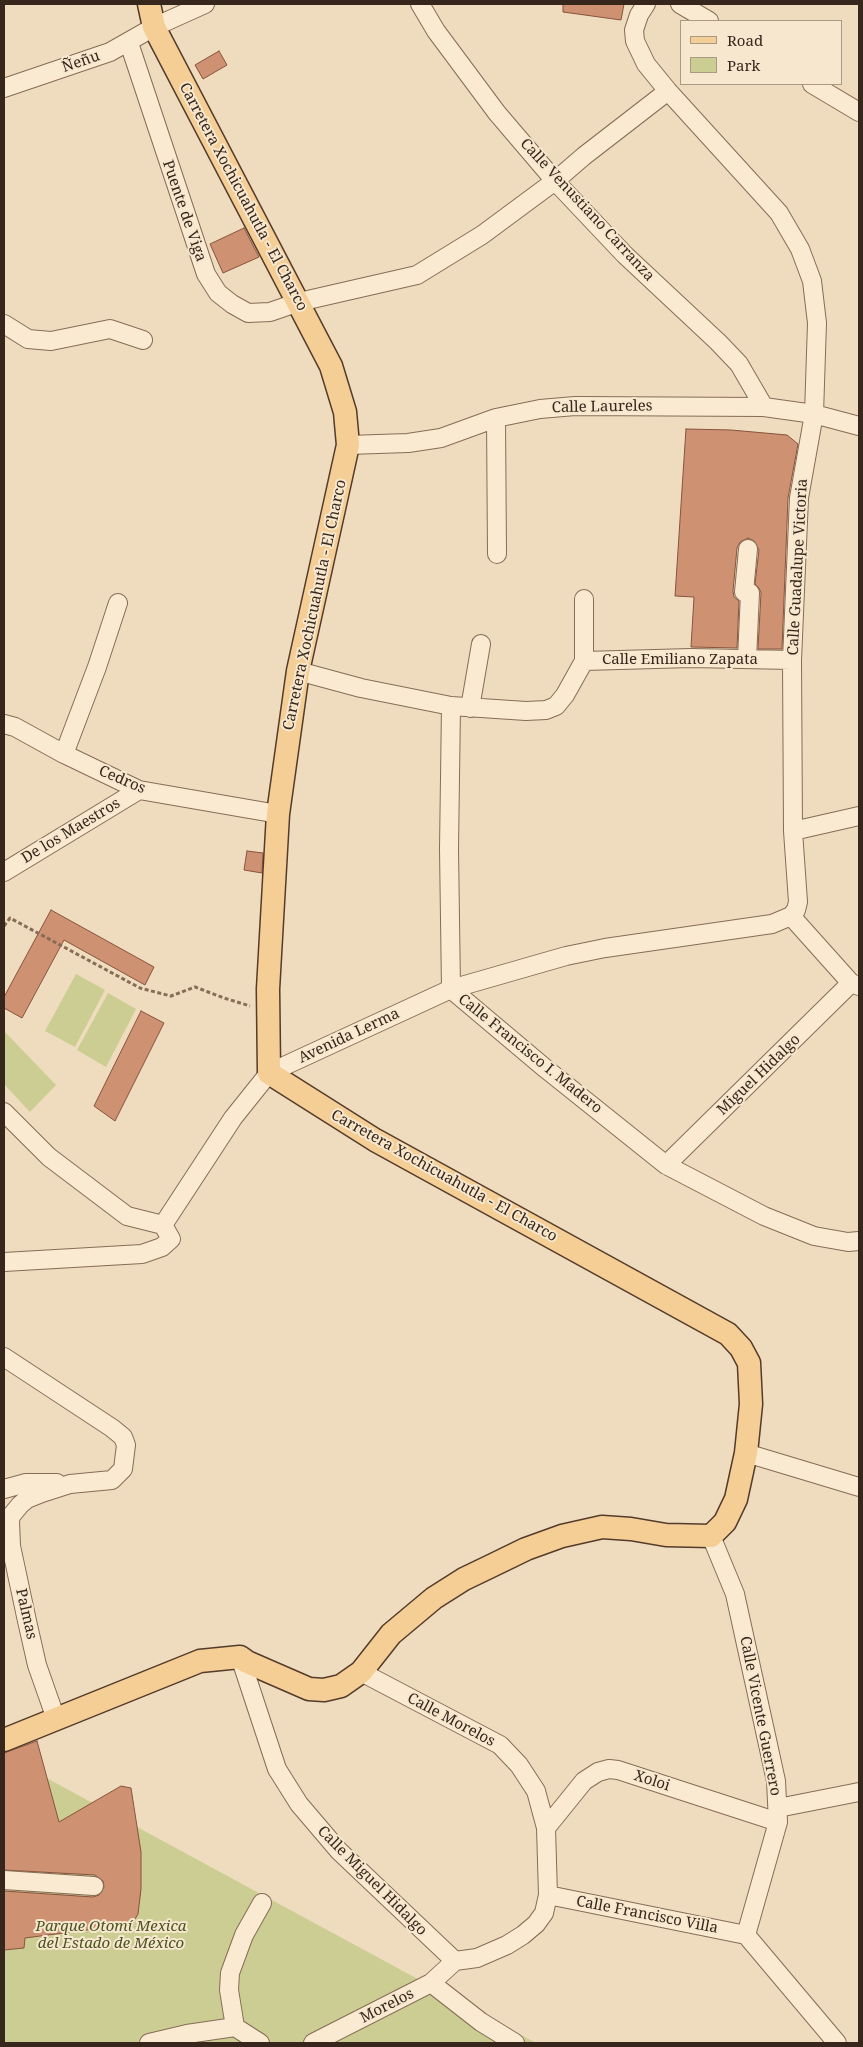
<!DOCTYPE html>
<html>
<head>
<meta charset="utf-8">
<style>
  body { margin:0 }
  #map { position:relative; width:863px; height:2047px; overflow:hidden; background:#efdcbe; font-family:"Noto Serif",serif }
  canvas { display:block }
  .frame { position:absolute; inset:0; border:5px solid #36261b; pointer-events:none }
  .legend { position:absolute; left:680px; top:20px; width:162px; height:65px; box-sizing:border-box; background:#f6e7ce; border:1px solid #a99a86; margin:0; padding:6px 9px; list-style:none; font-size:15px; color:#36261b }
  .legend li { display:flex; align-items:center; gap:10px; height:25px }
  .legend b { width:25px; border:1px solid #a99a86 }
</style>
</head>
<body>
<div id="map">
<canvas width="863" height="2047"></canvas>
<div class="frame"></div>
<ul class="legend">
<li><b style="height:6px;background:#f4ce94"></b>Road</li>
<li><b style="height:14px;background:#cbcd92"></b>Park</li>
</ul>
</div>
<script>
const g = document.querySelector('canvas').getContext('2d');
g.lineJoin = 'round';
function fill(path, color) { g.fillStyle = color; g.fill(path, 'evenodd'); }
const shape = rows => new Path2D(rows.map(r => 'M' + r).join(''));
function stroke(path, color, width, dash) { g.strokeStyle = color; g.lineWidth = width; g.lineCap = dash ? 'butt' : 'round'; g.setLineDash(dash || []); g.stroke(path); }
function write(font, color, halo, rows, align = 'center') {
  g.font = font + ' "Noto Serif",serif'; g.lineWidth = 4; g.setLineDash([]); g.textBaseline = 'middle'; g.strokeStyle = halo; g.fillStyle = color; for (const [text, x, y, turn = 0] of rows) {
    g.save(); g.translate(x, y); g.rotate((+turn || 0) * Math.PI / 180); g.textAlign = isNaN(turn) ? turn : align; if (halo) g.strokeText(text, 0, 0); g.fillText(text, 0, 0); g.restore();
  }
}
fill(shape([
  [76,974,105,990,75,1047,45,1031],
  [108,993,136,1009,106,1067,77,1050],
  [4,1031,56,1085,30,1112,4,1084],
  [4,1755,536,2043,4,2043]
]), '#cbcd92');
const building = shape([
  [563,4,624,4,621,20,563,12,563,4],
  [219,51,227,65,203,79,195,65,219,51],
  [244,228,259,257,223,273,210,244,244,228],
  [686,429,731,430,787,435,798,444,788,498,782,649,758,649,761,593,759,588,755,584,759,550,754,541,748,538,740,542,737,548,733,591,734,597,739,601,737,648,691,647,694,597,675,596,686,429],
  [247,851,263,853,262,873,244,870,247,851],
  [51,910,154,967,145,985,64,940,22,1018,4,1008,4,997,51,910],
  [141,1011,164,1023,115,1121,94,1106,141,1011],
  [37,1741,59,1822,121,1786,131,1788,141,1852,141,1889,138,1914,132,1924,25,1938,24,1948,4,1950,4,1891,93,1897,99,1895,104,1887,103,1881,95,1875,4,1870,4,1753,37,1741]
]);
fill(building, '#ce9172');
stroke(building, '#87533c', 1);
const minor = shape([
  [420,4,436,31,497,113,555,181,625,255,718,342,739,364,764,407],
  [680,4,709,21],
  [129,43,206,274,218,293,232,304,248,313,270,312,299,302,417,275,482,235,555,181,584,156,668,91],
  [812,84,859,112],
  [4,88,110,52,154,27,205,4],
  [4,324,28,339,51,341,110,329,143,340],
  [496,418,497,554],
  [348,445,408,443,441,438,496,418,540,409,575,406,764,407,814,414,859,426],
  [584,599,584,661],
  [747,659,750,593,744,592,748,549],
  [298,671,361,688,451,706,526,711,546,710,556,706,565,695,584,661,691,658,792,660],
  [451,706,449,849,451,989,546,1069,666,1165,764,1216,814,1236,848,1242,859,1241],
  [470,708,481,644],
  [4,724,15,727,64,754,139,790,278,814],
  [64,754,97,667,118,603],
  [793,831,859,816],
  [4,872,139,790],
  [791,916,851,983,859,986],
  [4,1112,49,1157,127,1216,163,1225],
  [666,1165,851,983],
  [163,1225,233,1118,269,1073,451,989,566,956,605,948,772,924,791,916,796,910,798,902,793,831,792,660,799,498,814,414,817,323,812,281,800,249,779,213,668,91,646,64,635,41,634,30,639,15,646,4],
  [4,1262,142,1254,162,1247,171,1239,163,1225],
  [4,1357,112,1428,123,1437,126,1445,123,1469,112,1480,70,1484,42,1493,27,1499,20,1505,11,1516,10,1521,11,1546,27,1621,37,1665,56,1719],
  [746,1453,859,1487],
  [4,1489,26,1483,57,1483],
  [711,1536,735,1594,776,1781,778,1822,746,1935],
  [240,1657,277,1769,299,1804,339,1851,455,1961],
  [361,1672,500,1745,519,1765,536,1791,546,1828,548,1895,544,1913,536,1924,523,1935,507,1945,477,1958,455,1961],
  [778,1808,859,1792],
  [546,1828,584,1781,598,1772,609,1769,618,1770,778,1822],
  [4,1880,94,1886],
  [548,1895,746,1935],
  [746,1935,837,2043],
  [431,1983,481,2022,515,2043],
  [235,2027,229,1990,230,1973,244,1935,262,1903],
  [149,2043,187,2034,235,2027,260,2043],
  [313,2043,431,1983,455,1961]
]);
const major = shape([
  [4,1740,200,1661,240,1657,247,1662,309,1689,324,1690,341,1686,361,1672,391,1634,434,1598,464,1579,489,1567,526,1549,562,1536,602,1527,631,1529,666,1535,711,1536,725,1522,736,1499,746,1453,751,1404,749,1363,741,1348,728,1334,375,1140,269,1073,268,989,278,814,298,671,348,445,345,412,331,366,154,27,149,4]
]);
stroke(minor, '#876c56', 20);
stroke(major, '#543b2b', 25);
stroke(shape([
  [4,926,10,918,140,988,171,996,195,987,224,998,250,1006]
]), '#876c56', 3, [4, 2.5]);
stroke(minor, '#f9ead1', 18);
stroke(major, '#f4ce94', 22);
write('15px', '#36261b', '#f6e7ce', [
  ["Ñeñu",81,62,-19],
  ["Carretera Xochicuahutla - El Charco",243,197,62],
  ["Calle Venustiano Carranza",587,210,47],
  ["Puente de Viga",184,211,71],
  ["Calle Laureles",602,407,-1],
  ["Calle Guadalupe Victoria",798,567,-87],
  ["Carretera Xochicuahutla - El Charco",315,605,-78],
  ["Calle Emiliano Zapata",680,660],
  ["Cedros",122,780,23],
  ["De los Maestros",71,831,-31],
  ["Avenida Lerma",349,1036,-25],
  ["Calle Francisco I. Madero",530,1054,39],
  ["Miguel Hidalgo",759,1075,-44],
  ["Carretera Xochicuahutla - El Charco",444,1176,29],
  ["Palmas",26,1614,77],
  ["Calle Vicente Guerrero",760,1716,79],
  ["Calle Morelos",451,1720,28],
  ["Xoloi",652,1781,18],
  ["Calle Miguel Hidalgo",372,1881,45],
  ["Calle Francisco Villa",647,1915,11],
  ["Morelos",387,2006,-27]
]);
write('italic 15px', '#4b5321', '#f6e7ce', [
  ["Parque Otomí Mexica",111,1927],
  ["del Estado de México",111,1944]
]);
</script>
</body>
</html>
